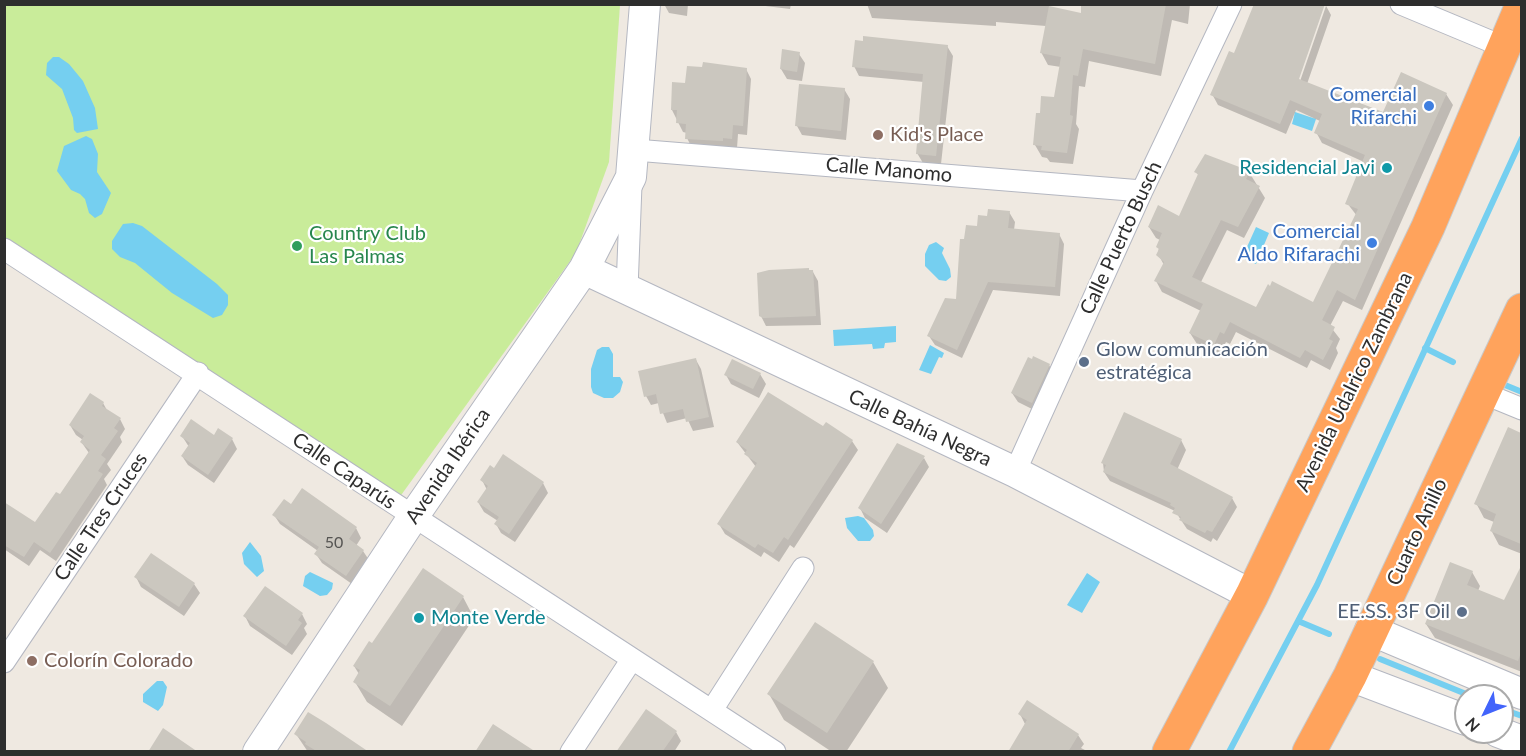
<!DOCTYPE html>
<html>
<head>
<meta charset="utf-8">
<style>
  body { margin:0 }
  #map { position:relative; width:1526px; height:756px; overflow:hidden; background:#efe9e1; font-family:Lato,sans-serif }
  canvas { display:block }
  .frame { position:absolute; inset:0; border:6px solid #2e2e2e; pointer-events:none }
  .north { position:absolute; left:1454px; top:684px; width:60px; height:60px; box-sizing:border-box; background:#fff; border:2px solid #ababab; border-radius:50%; rotate:227deg; font-size:16px; font-weight:700; line-height:24px; text-align:center; color:#2e2e2e }
  .north::after { content:''; display:block; margin:auto; width:21px; height:27px; background:#4264fb; clip-path:polygon(50% 0,100% 100%,50% 72%,0 100%) }
</style>
</head>
<body>
<div id="map">
<canvas width="1526" height="756"></canvas>
<div class="frame"></div>
<div class="north">N</div>
</div>
<script>
const g = document.querySelector('canvas').getContext('2d');
g.lineJoin = 'round';
function fill(path, color) { g.fillStyle = color; g.fill(path, 'evenodd'); }
const shape = rows => new Path2D(rows.map(r => 'M' + r).join(''));
function stroke(path, color, width, dash) { g.strokeStyle = color; g.lineWidth = width; g.lineCap = dash ? 'butt' : 'round'; g.setLineDash(dash || []); g.stroke(path); }
function write(font, color, halo, rows, align = 'center') {
  g.font = font + ' Lato,sans-serif'; g.lineWidth = 4.5; g.setLineDash([]); g.textBaseline = 'middle'; g.strokeStyle = halo; g.fillStyle = color; for (const [text, x, y, turn = 0] of rows) {
    g.save(); g.translate(x, y); g.rotate((+turn || 0) * Math.PI / 180); g.textAlign = isNaN(turn) ? turn : align; if (halo) g.strokeText(text, 0, 0); g.fillText(text, 0, 0); g.restore();
  }
}
fill(shape([
  [4,5,620,5,609,162,576,253,399,498,5,239]
]), '#c9ec9a');
fill(shape([
  [53,57,59,57,69,64,83,81,95,108,98,129,77,133,74,130,73,118,62,89,46,75,47,63],
  [1295,112,1316,119,1312,131,1292,124],
  [86,136,92,139,98,154,97,172,111,193,102,214,95,218,89,213,85,199,80,194,71,190,57,171,64,146],
  [133,223,142,226,217,284,228,295,228,305,222,315,213,318,172,293,135,263,120,257,112,249,112,241,123,224],
  [1256,227,1269,233,1256,264,1242,258],
  [936,242,944,248,942,253,950,269,951,277,946,281,939,280,925,266,925,254,929,245],
  [896,326,896,342,885,343,884,348,873,349,872,344,834,346,833,330],
  [930,345,944,353,942,358,939,357,931,374,919,370],
  [602,347,609,347,613,354,613,377,620,377,623,382,620,392,613,398,604,398,593,393,591,387,591,369,597,350],
  [858,516,864,518,873,530,874,536,870,541,858,541,847,528,845,518],
  [250,542,261,556,264,571,257,577,244,564,242,553],
  [310,572,333,583,332,589,327,595,320,596,303,586,305,576],
  [1087,573,1100,582,1082,613,1067,605],
  [157,681,163,681,167,687,163,705,158,711,143,702,143,694]
]), '#75cff0');
fill(shape([
  [664,4,688,4,687,16,669,13],
  [749,4,791,4,790,9],
  [867,4,1049,4,1049,8,1103,19,1106,4,1190,4,1188,24,1172,20,1161,76,1089,61,1085,87,1079,86,1076,124,1079,129,1073,164,1050,162,1047,158,1042,157,1035,145,1041,115,1055,99,1061,67,1048,65,1041,52,1046,26,996,22,996,26,872,18],
  [1325,4,1331,15,1307,84,1384,114,1446,94,1453,105,1362,310,1343,301,1330,326,1340,339,1336,348,1338,353,1330,370,1311,360,1307,368,1236,332,1230,344,1226,342,1220,356,1197,344,1190,333,1201,311,1162,292,1156,281,1164,265,1158,254,1160,240,1156,238,1149,227,1180,218,1199,176,1196,172,1249,172,1265,198,1244,238,1227,230,1201,282,1257,309,1314,304,1357,216,1347,203,1364,162,1322,143,1316,132,1320,121,1296,110,1286,134,1218,105,1212,94,1235,55],
  [1322,6,1326,6,1298,87,1295,86],
  [947,46,953,56,941,164,923,163,917,153,924,82,859,76,854,66],
  [799,54,805,63,802,81,787,79,781,69],
  [746,69,751,79,747,135,738,134,737,148,692,148,687,138,687,133,683,132,672,110,687,85],
  [844,89,850,99,846,140,802,135,797,126],
  [1009,212,1015,222,1014,230,1059,234,1064,244,1060,296,993,290,962,358,935,345,929,336,958,301,966,240,989,218],
  [809,272,813,272,818,281,821,325,766,326,761,316],
  [696,360,701,369,714,427,693,431,687,418,667,423,659,403,651,405,646,396],
  [733,361,760,374,766,384,759,398,731,384,726,375],
  [1049,365,1054,374,1038,412,1018,402,1012,393],
  [103,403,108,412,120,419,125,429,120,437,122,442,107,464,111,470,104,479,107,485,56,561,40,550,29,566,4,549,4,504,35,524,60,496,89,453,82,443,83,440,76,435,70,425],
  [823,428,852,441,858,450,794,548,790,545,779,562,764,552,761,557,725,534,719,524,756,467,737,442],
  [1509,429,1522,435,1522,554,1499,545,1491,530,1494,522,1484,518,1476,503],
  [182,436,232,439,237,449,214,483,188,465,182,456,189,447],
  [1181,440,1186,450,1177,470,1232,498,1237,507,1217,541,1213,538,1211,542,1187,529,1175,511,1110,481,1104,472,1103,463],
  [924,458,929,467,887,533,865,518,860,508],
  [482,480,543,483,548,493,515,542,501,533,496,524,498,521,484,512,478,502,487,490],
  [292,506,356,528,361,538,356,546,363,551,369,560,352,584,322,563,316,554,318,551,280,524,274,515],
  [1522,558,1522,672,1435,638,1426,624,1472,572,1480,586,1478,591,1505,602,1521,571],
  [136,577,194,584,200,593,184,616,141,587],
  [463,597,474,618,402,726,367,702,355,682,359,674,354,666,372,645],
  [302,614,307,624,304,628,307,634,292,655,250,626,245,616],
  [873,662,888,688,846,752,832,752,784,720,769,694],
  [1020,714,1078,735,1084,744,1081,748,1087,751,1010,752,1025,724],
  [676,732,681,741,674,752,618,752],
  [296,734,363,752,308,752]
]), '#0003');
stroke(shape([
  [1425,348,1453,362],
  [1505,385,1522,392],
  [1298,621,1329,634],
  [1380,659,1471,696],
  [1502,709,1522,716],
  [1229,752,1317,585,1522,138]
]), '#75cff0', 6);
fill(shape([
  [1081,4,1166,4,1155,64,1083,49,1078,76,1073,75,1070,115,1073,116,1067,153,1041,150,1042,146,1033,145,1036,113,1040,113,1041,96,1054,97,1061,57,1040,53,1049,6,1081,13],
  [1254,4,1325,4,1299,79,1383,112,1401,72,1447,93,1355,300,1337,290,1322,320,1335,327,1329,339,1333,341,1323,360,1305,350,1300,358,1230,322,1224,334,1220,332,1214,345,1189,333,1203,304,1154,281,1164,262,1156,255,1159,249,1156,247,1162,233,1148,227,1158,205,1179,216,1198,174,1194,172,1205,154,1250,171,1246,179,1260,186,1238,227,1221,220,1192,277,1256,307,1268,284,1270,286,1272,281,1313,302,1358,209,1345,204,1365,155,1314,133,1322,114,1290,100,1280,124,1210,95,1229,51,1234,53],
  [863,36,948,45,936,156,916,154,923,74,852,67,855,40,863,41],
  [782,49,800,52,797,72,780,69],
  [703,62,747,68,743,126,733,125,732,139,723,138,723,141,685,139,686,124,676,123,677,110,671,110,672,82,685,83,687,66,702,67],
  [799,84,845,88,841,131,795,126],
  [988,209,1010,211,1008,228,1060,233,1055,287,988,282,957,350,927,336,945,298,956,299,960,239,964,239,966,225,977,226,978,215,987,216],
  [809,268,809,270,813,270,816,316,763,318,759,316,757,273,769,270],
  [1033,356,1050,364,1032,403,1011,393,1028,357,1032,359],
  [696,358,709,417,686,422,683,409,660,414,656,394,644,397,638,371],
  [732,359,761,373,753,389,724,375],
  [768,392,823,426,826,422,853,440,788,540,784,537,773,553,758,544,755,548,717,524,757,463,744,454,747,450,736,442],
  [90,393,104,402,102,406,121,418,114,428,118,431,101,455,106,459,98,471,103,474,50,553,34,542,24,557,4,545,4,502,35,522,56,492,60,494,90,450,80,442,84,436,69,425],
  [1124,412,1182,439,1170,464,1233,497,1212,532,1207,530,1205,533,1179,520,1181,517,1172,513,1175,508,1170,505,1171,503,1103,472,1106,465,1101,463],
  [191,419,214,435,218,428,233,438,208,475,181,456,190,443,180,436],
  [1508,427,1521,433,1521,544,1490,531,1496,514,1474,504],
  [897,443,925,456,881,524,858,508],
  [503,454,544,482,509,534,494,524,499,517,477,502,488,486,480,480,490,465,494,468],
  [302,488,357,527,349,539,364,550,346,576,314,554,319,547,272,515,284,499,291,504],
  [151,553,195,583,179,607,134,577],
  [1450,562,1473,571,1467,585,1504,600,1521,566,1521,652,1518,661,1425,624],
  [423,568,464,596,390,706,353,682,360,670,353,666,369,641,372,643],
  [265,586,303,613,298,620,302,623,286,646,243,616],
  [815,622,874,661,827,733,767,694],
  [1027,700,1079,734,1068,752,1008,752,1027,720,1018,714],
  [646,709,677,731,662,752,616,752],
  [308,712,326,723,369,752,318,752,305,744,306,742,294,734],
  [493,724,536,752,475,752],
  [163,728,198,752,148,752]
]), '#cbc7bf');
const street = shape([
  [1401,4,1504,47],
  [635,150,1142,191],
  [4,249,775,752],
  [627,289,631,185],
  [1483,393,1522,409],
  [1015,472,1142,191,1231,4],
  [4,662,198,373],
  [712,710,803,568],
  [571,752,632,659]
]);
const secondary = shape([
  [584,269,1015,472,1252,595],
  [1370,630,1522,694],
  [1350,676,1466,720],
  [1498,732,1522,741],
  [258,752,413,517,584,269,631,177,645,4]
]);
const highway = shape([
  [1169,752,1252,595,1428,227,1522,5],
  [1309,752,1350,676,1522,310]
]);
stroke(street, '#b4b7c1', 23);
stroke(secondary, '#b4b7c1', 32);
stroke(highway, '#c9c9c9', 35);
stroke(street, '#fff', 21);
stroke(secondary, '#fff', 30);
stroke(highway, '#ffa35c', 33);
for (const [x, y, r, color] of [
  [1429,106,6,"#3f7fe0"],
  [878,135,6,"#8d6e63"],
  [1387,168,6,"#0f9aa8"],
  [1372,243,6,"#3f7fe0"],
  [297,246,6,"#2e9e5b"],
  [1084,362,6,"#5c6f8a"],
  [1462,612,6,"#5c6f8a"],
  [419,618,6,"#0f9aa8"],
  [32,661,6,"#8d6e63"]
]) { const dot = new Path2D(); dot.arc(x, y, r, 0, 2 * Math.PI); g.fillStyle = color; g.fill(dot); stroke(dot, '#fff', 2); }
write('16px', '#555452', null, [
  ["50",334,543]
]);
write('20px', '#366cbe', '#fff', [
  ["Comercial",1417,95],
  ["Rifarchi",1417,118],
  ["Comercial",1360,232],
  ["Aldo Rifarachi",1360,255]
], 'right');
write('20px', '#785e54', '#fff', [
  ["Kid's Place",890,135],
  ["Colorín Colorado",44,661]
], 'left');
write('20px', '#0d838f', '#fff', [
  ["Residencial Javi",1375,168],
  ["Monte Verde",431,618,"left"]
], 'right');
write('20px', '#2e2e2e', '#fff', [
  ["Calle Manomo",889,170,5],
  ["Calle Puerto Busch",1121,238,-65],
  ["Avenida Udalrico Zambrana",1354,382,-64],
  ["Calle Bahía Negra",920,428,25],
  ["Avenida Ibérica",448,466,-56],
  ["Calle Caparús",344,471,34],
  ["Calle Tres Cruces",101,517,-56],
  ["Cuarto Anillo",1417,532,-65]
]);
write('20px', '#27864d', '#fff', [
  ["Country Club",309,234],
  ["Las Palmas",309,257]
], 'left');
write('20px', '#4e5e75', '#fff', [
  ["Glow comunicación",1096,350],
  ["estratégica",1096,373],
  ["EE.SS. 3F Oil",1450,612,"right"]
], 'left');
</script>
</body>
</html>
